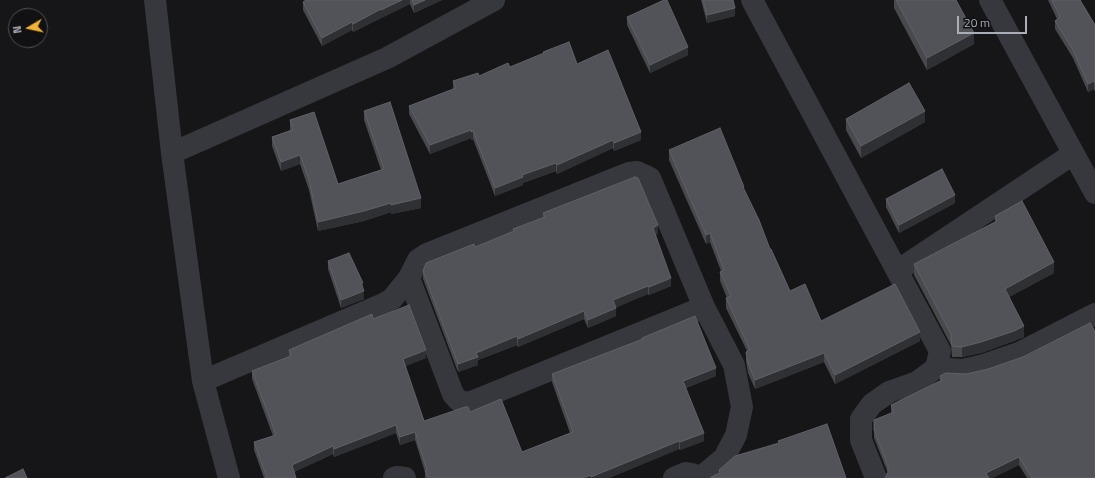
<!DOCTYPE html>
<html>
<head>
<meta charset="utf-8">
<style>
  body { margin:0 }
  #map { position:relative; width:1095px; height:478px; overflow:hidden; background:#161618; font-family:"Titillium Web",sans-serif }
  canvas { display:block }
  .north { position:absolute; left:8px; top:8px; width:40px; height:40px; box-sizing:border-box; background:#111113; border:1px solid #4d4f55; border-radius:50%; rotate:261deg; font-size:11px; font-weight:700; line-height:16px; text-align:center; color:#a8adb8 }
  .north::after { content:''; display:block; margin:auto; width:14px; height:18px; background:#f2b134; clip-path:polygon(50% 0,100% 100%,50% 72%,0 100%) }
  .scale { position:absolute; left:957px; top:16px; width:70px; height:18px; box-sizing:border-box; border:2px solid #a8adb8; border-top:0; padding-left:5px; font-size:12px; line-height:14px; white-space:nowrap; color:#a8adb8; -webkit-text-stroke:3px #111113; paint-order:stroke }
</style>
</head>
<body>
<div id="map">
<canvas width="1095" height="478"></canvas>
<div class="north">N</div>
<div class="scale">20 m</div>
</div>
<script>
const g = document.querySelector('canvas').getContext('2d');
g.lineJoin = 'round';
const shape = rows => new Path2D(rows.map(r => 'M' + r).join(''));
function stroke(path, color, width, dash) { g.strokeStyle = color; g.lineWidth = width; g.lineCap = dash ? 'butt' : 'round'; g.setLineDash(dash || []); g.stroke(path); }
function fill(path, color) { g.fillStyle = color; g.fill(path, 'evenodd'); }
stroke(shape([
  [155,0,172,153,203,381,229,478],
  [752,0,940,351,936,368,917,382,889,392,872,404,861,419,861,440,876,478],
  [990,0,1095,193],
  [172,153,387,58,494,0],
  [897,271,1073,154],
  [409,278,453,394,458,400,466,403,474,401,704,307],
  [936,368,963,370,984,365,1019,353,1095,314],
  [203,381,383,304,392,299,409,278,418,260,427,254,629,173,637,172,650,178,704,307,734,365,742,407,736,435,724,458,701,477],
  [394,478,397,477,405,478],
  [674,478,686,473,692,474,701,478]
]), '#37383d', 22);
fill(shape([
  [306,0,442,0,414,13,410,4,381,18,353,32,352,30,322,46,303,10,303,2],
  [701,0,733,0,735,16,707,23],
  [894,0,956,0,974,44,927,70,894,8],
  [1048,0,1080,0,1095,25,1095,91,1094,89,1088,92,1073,58,1055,29,1055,21,1057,19],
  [627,17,688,55,650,73,627,25],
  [543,52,577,64,641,140,614,151,613,148,557,174,556,171,523,183,523,185,495,196,473,139,471,140,471,138,430,154,409,114,409,106,453,89,453,81,479,76,510,67,543,54],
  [364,111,421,208,391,214,391,212,364,221,318,231,309,190,300,164,281,171,272,146,272,137,290,130,290,120,338,184,381,170,364,120],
  [846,119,925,122,861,158,846,130],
  [669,150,744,190,770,249,790,291,821,321,920,341,835,384,824,362,755,389,748,373,746,361,746,352,747,351,726,308,726,298,727,298,720,281,720,272,721,271,710,242,706,244,669,160],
  [886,199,955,203,899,233,886,207],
  [543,213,658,234,655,235,671,286,649,295,648,294,616,307,616,316,588,328,584,319,518,347,517,345,478,360,478,365,458,372,423,279,423,271,475,247,513,232,513,229,543,218],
  [995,216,1054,273,1009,297,1024,337,1014,341,981,353,962,357,952,357,951,345,914,275,914,264,995,222],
  [328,261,364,299,341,308,328,269],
  [373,319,426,358,405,366,424,421,470,412,522,452,570,433,552,382,552,374,642,339,642,338,716,376,686,388,704,441,680,450,679,449,609,478,425,478,425,472,415,440,400,445,396,433,334,457,333,454,294,472,296,478,264,478,254,450,254,442,273,436,252,379,252,371,289,356,289,350],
  [940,376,1095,478,1027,478,1019,465,992,478,885,478,888,473,874,438,874,420,891,413,891,405,940,381]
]), '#47494d');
fill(shape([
  [402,0,410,0,410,4,381,18,381,10],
  [425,0,442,0,414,13,414,5],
  [735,8,735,16,707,23,707,15],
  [381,9,381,18,353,32,353,24],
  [352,22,352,30,322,46,322,38],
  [974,33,974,44,927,70,927,58],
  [688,47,688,55,650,73,650,65],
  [1094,81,1094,89,1088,92,1088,84],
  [925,111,925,122,861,158,861,146],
  [471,130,471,138,430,154,430,145],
  [473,131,473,139,471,140,471,132],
  [641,132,641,140,614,151,614,143],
  [613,140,613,148,557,174,557,165],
  [300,155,300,164,281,171,281,162],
  [556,163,556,171,523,183,523,185,495,196,495,188,522,175],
  [955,195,955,203,899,233,899,225],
  [421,198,421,208,391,214,391,205],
  [391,203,391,212,364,221,318,231,318,222],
  [658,225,658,234,653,236,653,228],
  [710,233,710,242,706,244,706,235],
  [1054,262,1054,273,1005,299,1005,289],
  [671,278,671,286,649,295,649,287],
  [361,283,363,283,364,299,341,308,341,300],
  [648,286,648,294,613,309,613,300],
  [616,308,616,316,588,328,588,320],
  [584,311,584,319,518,347,518,339],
  [1024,326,1024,337,1014,341,981,353,962,357,962,347],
  [920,332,920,341,835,384,835,375],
  [517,336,517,345,478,360,478,365,458,372,458,364,476,353],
  [426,350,426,358,403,367,403,359],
  [824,353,824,362,755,389,755,380],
  [716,368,716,376,683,389,683,381],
  [396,425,396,433,334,457,334,449],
  [415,432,415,440,400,445,400,437],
  [704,433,704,441,680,450,680,442],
  [679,441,679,449,609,478,591,478,591,477],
  [333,446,333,454,292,473,292,465],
  [1019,457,1019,465,992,478,986,478,986,473],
  [591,475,591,478,583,478]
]), '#2f3033');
const building = shape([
  [306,0,402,0,381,10,381,9,353,24,352,22,322,38,303,2,306,0],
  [412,0,425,0,414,5,412,0],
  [664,0,667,0,688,47,650,65,627,17,664,0],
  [703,0,733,0,735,8,707,15,703,0],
  [896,0,956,0,974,33,927,58,896,0],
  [1052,0,1080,0,1095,25,1095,83,1094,81,1088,84,1073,50,1055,21,1060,17,1052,0],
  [569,42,577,64,608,50,641,132,614,143,613,140,557,165,556,163,522,175,523,177,495,188,473,131,471,132,471,130,430,145,409,106,456,88,453,81,478,73,479,76,508,63,510,67,544,53,543,52,569,42],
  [909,83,925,111,861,146,846,119,909,83],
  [390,102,421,198,391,205,391,203,364,211,318,222,309,180,300,155,281,162,272,137,293,130,290,120,314,112,338,184,384,169,364,111,390,102],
  [720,128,744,187,743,187,759,220,770,249,771,249,790,291,805,284,821,321,895,284,920,332,835,375,824,353,755,380,748,363,746,352,750,350,726,298,731,296,720,272,724,270,710,233,706,235,669,150,720,128],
  [942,169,955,195,899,225,886,199,942,169],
  [635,177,638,178,658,225,653,228,671,278,649,287,648,286,613,300,616,308,588,320,584,311,518,339,517,336,476,353,478,357,458,364,423,271,426,263,474,244,475,247,514,231,513,229,545,217,543,213,635,177],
  [1022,201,1054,262,1005,289,1024,326,1014,331,981,342,962,347,952,346,951,334,914,264,997,221,995,216,1022,201],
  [349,253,363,283,361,283,364,291,341,300,328,261,349,253],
  [409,305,426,350,403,359,424,421,465,407,468,407,470,412,501,399,522,452,573,432,552,374,643,339,642,338,695,316,716,368,683,381,704,433,680,442,679,441,591,477,591,475,583,478,429,478,425,471,427,470,415,432,400,437,396,425,334,449,333,446,292,465,296,478,267,478,254,442,276,435,252,371,291,356,289,350,372,314,373,319,409,305],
  [1090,323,1095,331,1095,478,1032,478,1019,457,986,473,989,478,885,478,888,472,888,466,874,430,874,420,894,412,891,405,942,380,940,376,946,373,966,374,988,369,1023,357,1090,323],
  [827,424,846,478,710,478,713,476,720,473,719,470,735,456,779,443,778,441,827,424],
  [23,469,27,478,5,478,23,469]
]);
fill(building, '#525359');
stroke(building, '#5f6168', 1);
</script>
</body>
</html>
